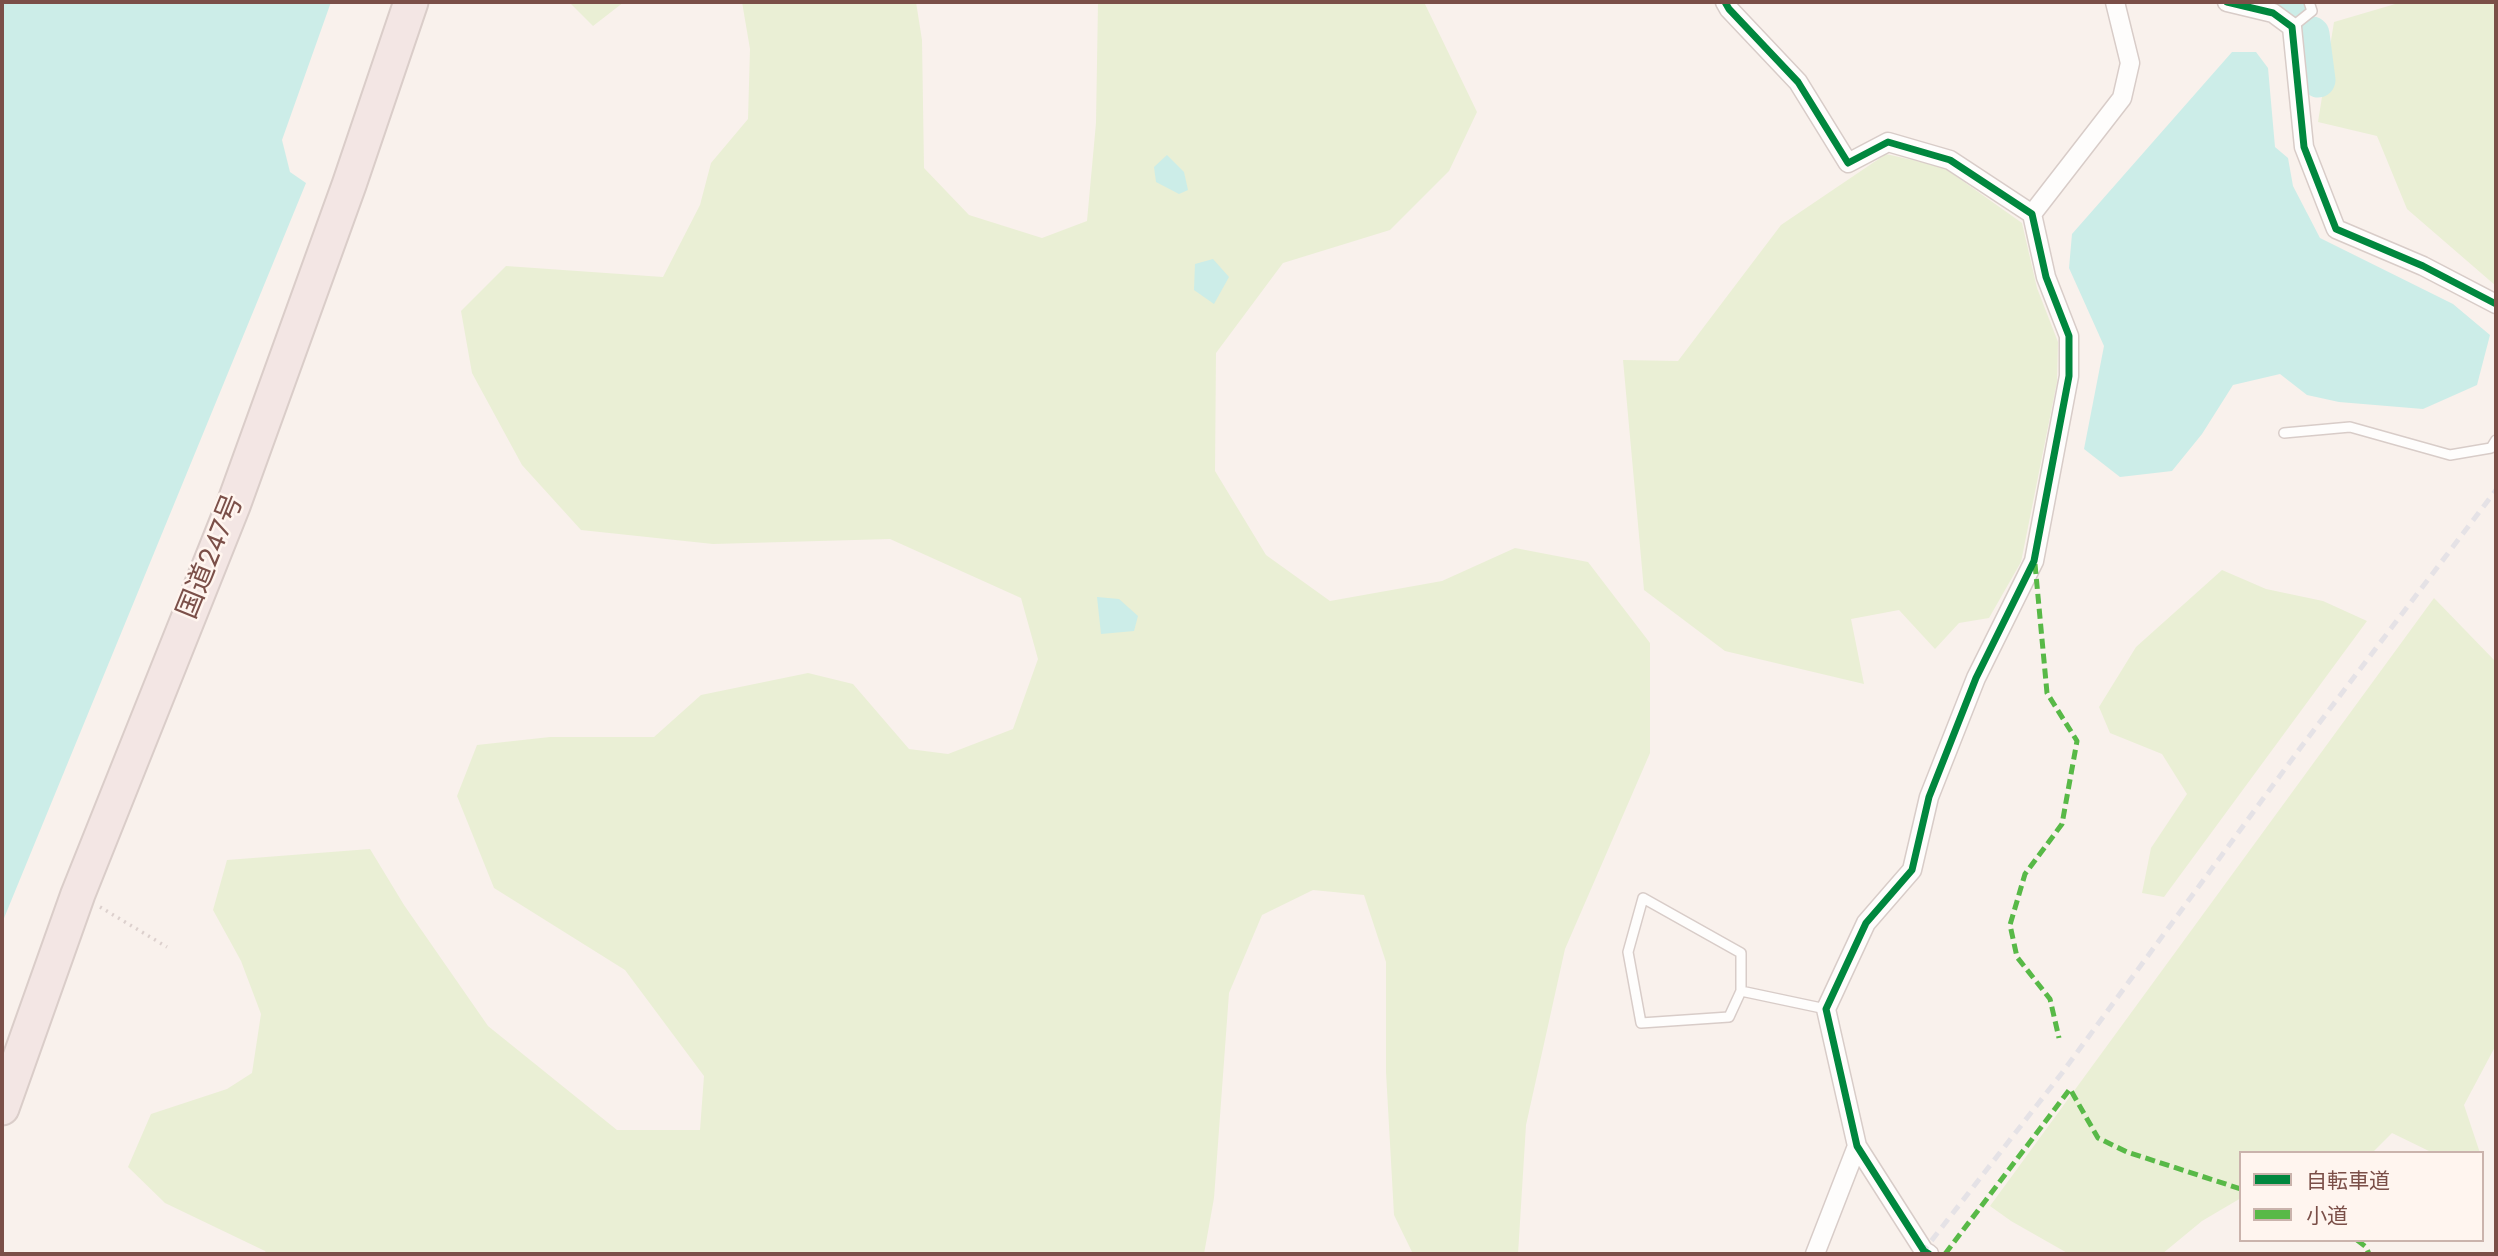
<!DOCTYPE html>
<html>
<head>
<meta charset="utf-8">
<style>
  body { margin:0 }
  #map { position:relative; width:2498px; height:1256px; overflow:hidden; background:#f9f1ec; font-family:Jost,"Noto Sans JP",sans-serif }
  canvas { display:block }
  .frame { position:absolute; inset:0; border:4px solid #7b4f48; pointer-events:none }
  .legend { position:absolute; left:2239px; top:1151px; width:245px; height:91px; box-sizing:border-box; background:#fff5ef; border:2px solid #cab3ac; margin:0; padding:9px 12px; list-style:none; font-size:21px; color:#7b4f48 }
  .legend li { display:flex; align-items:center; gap:14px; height:35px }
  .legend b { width:35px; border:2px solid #cab3ac }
</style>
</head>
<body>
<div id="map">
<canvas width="2498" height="1256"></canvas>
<div class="frame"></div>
<ul class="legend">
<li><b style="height:9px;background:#00873e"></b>自転車道</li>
<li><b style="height:9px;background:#58b947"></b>小道</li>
</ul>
</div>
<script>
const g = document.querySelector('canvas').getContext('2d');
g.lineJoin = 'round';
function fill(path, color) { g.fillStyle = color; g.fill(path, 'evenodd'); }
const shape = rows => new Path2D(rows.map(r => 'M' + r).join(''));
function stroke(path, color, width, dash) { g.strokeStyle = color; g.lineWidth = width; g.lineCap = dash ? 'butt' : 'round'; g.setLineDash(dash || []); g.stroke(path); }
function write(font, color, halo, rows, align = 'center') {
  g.font = font + ' Jost,"Noto Sans JP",sans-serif'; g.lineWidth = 5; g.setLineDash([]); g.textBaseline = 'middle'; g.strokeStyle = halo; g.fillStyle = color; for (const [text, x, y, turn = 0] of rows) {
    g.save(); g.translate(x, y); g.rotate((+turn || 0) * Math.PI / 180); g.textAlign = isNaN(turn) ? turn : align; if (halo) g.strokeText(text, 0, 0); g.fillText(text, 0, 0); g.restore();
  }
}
fill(shape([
  [569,2,624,2,593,26],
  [742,2,916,2,922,40,924,168,969,215,1042,238,1087,221,1096,123,1098,2,1424,2,1477,112,1449,171,1390,230,1283,263,1216,353,1215,471,1266,555,1330,601,1442,581,1515,548,1588,562,1650,643,1650,753,1565,949,1526,1125,1518,1254,1413,1254,1394,1215,1386,1072,1386,962,1364,895,1313,890,1262,915,1229,993,1214,1198,1204,1254,267,1254,265,1251,165,1203,128,1167,151,1114,227,1089,252,1073,261,1014,241,961,213,910,227,860,370,849,404,905,488,1026,617,1130,700,1130,704,1076,625,970,494,888,457,796,477,745,550,737,654,737,701,695,808,673,853,684,909,749,948,754,1013,729,1038,659,1021,598,890,539,713,544,581,530,522,465,472,373,461,311,506,266,663,277,700,205,711,163,748,119,750,49],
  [2402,2,2496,2,2496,286,2407,209,2377,136,2318,122,2334,22],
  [1886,154,1943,167,2022,223,2037,288,2058,342,2057,382,2021,562,1989,618,1959,623,1935,649,1899,610,1851,619,1864,684,1725,651,1644,590,1623,360,1678,361,1781,225],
  [2222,570,2266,589,2323,601,2367,621,2164,897,2142,893,2151,848,2187,794,2162,754,2110,733,2099,707,2136,647],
  [2434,598,2496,662,2496,1045,2464,1105,2480,1153,2433,1153,2392,1133,2372,1153,2241,1153,2241,1198,2202,1221,2162,1254,2069,1254,2011,1221,1990,1206]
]), '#eaefd5');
fill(shape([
  [2,2,331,2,282,140,290,172,306,183,2,923],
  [2232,52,2256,52,2268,68,2275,147,2288,158,2293,186,2320,238,2453,304,2490,335,2477,385,2423,409,2339,402,2307,395,2280,374,2233,385,2202,434,2172,471,2120,477,2084,449,2104,346,2069,268,2072,234],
  [1167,155,1184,172,1188,190,1179,194,1156,182,1154,167],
  [1213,259,1229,277,1214,304,1194,290,1195,264],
  [1097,597,1119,599,1138,616,1134,631,1101,634]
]), '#ccede8');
stroke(shape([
  [2265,2,2293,9],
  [2312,34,2318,80]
]), '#ccede8', 35);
const lane = shape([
  [2292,27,2312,11,2309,2],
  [2284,433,2350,427,2450,455,2491,448,2496,440],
  [1741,991,1741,953,1643,898,1628,952,1641,1023,1729,1017,1741,991,1826,1009]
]);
const street = shape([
  [1725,2,1729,9,1798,82,1848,163,1888,142,1950,160,2032,214,2046,277,2069,336,2069,376,2034,561,1976,678,1929,797,1912,870,1866,923,1826,1009,1857,1146,1924,1251,1929,1254],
  [2227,2,2273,13,2292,27,2304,147,2336,229,2423,266,2496,304],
  [2032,214,2122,98,2130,63,2115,2],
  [1815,1254,1857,1146]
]);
const highway = shape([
  [2,1108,78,894,233,506,349,185,411,2]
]);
stroke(lane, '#d8ccc8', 12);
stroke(street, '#d8ccc8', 21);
stroke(highway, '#dacdc9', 37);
stroke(shape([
  [100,907,167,947]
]), '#dcd0cd', 3.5, [2, 5]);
stroke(lane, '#fefdfc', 9);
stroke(street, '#fefdfc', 18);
stroke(highway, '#f3e6e4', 33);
stroke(shape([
  [1921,1254,2062,1073,2301,747,2496,490]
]), '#e5e2e6', 5, [10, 7]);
stroke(shape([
  [2035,564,2047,693,2077,741,2062,824,2025,874,2010,925,2017,957,2050,999,2059,1038],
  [2357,1240,2366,1247,2369,1254],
  [1945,1254,2070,1089,2098,1138,2127,1152,2241,1189]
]), '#58b947', 5, [10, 5]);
stroke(shape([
  [1725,2,1729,9,1798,82,1848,163,1888,142,1950,160,2032,214,2046,277,2069,336,2069,376,2034,561,1976,678,1929,797,1912,870,1866,923,1826,1009,1857,1146,1924,1251,1929,1254],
  [2227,2,2273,13,2292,27,2304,147,2336,229,2423,266,2496,304]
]), '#00873e', 7);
write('28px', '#7b4f48', '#fff5ef', [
  ["国道247号",212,557,-68]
]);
</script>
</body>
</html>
